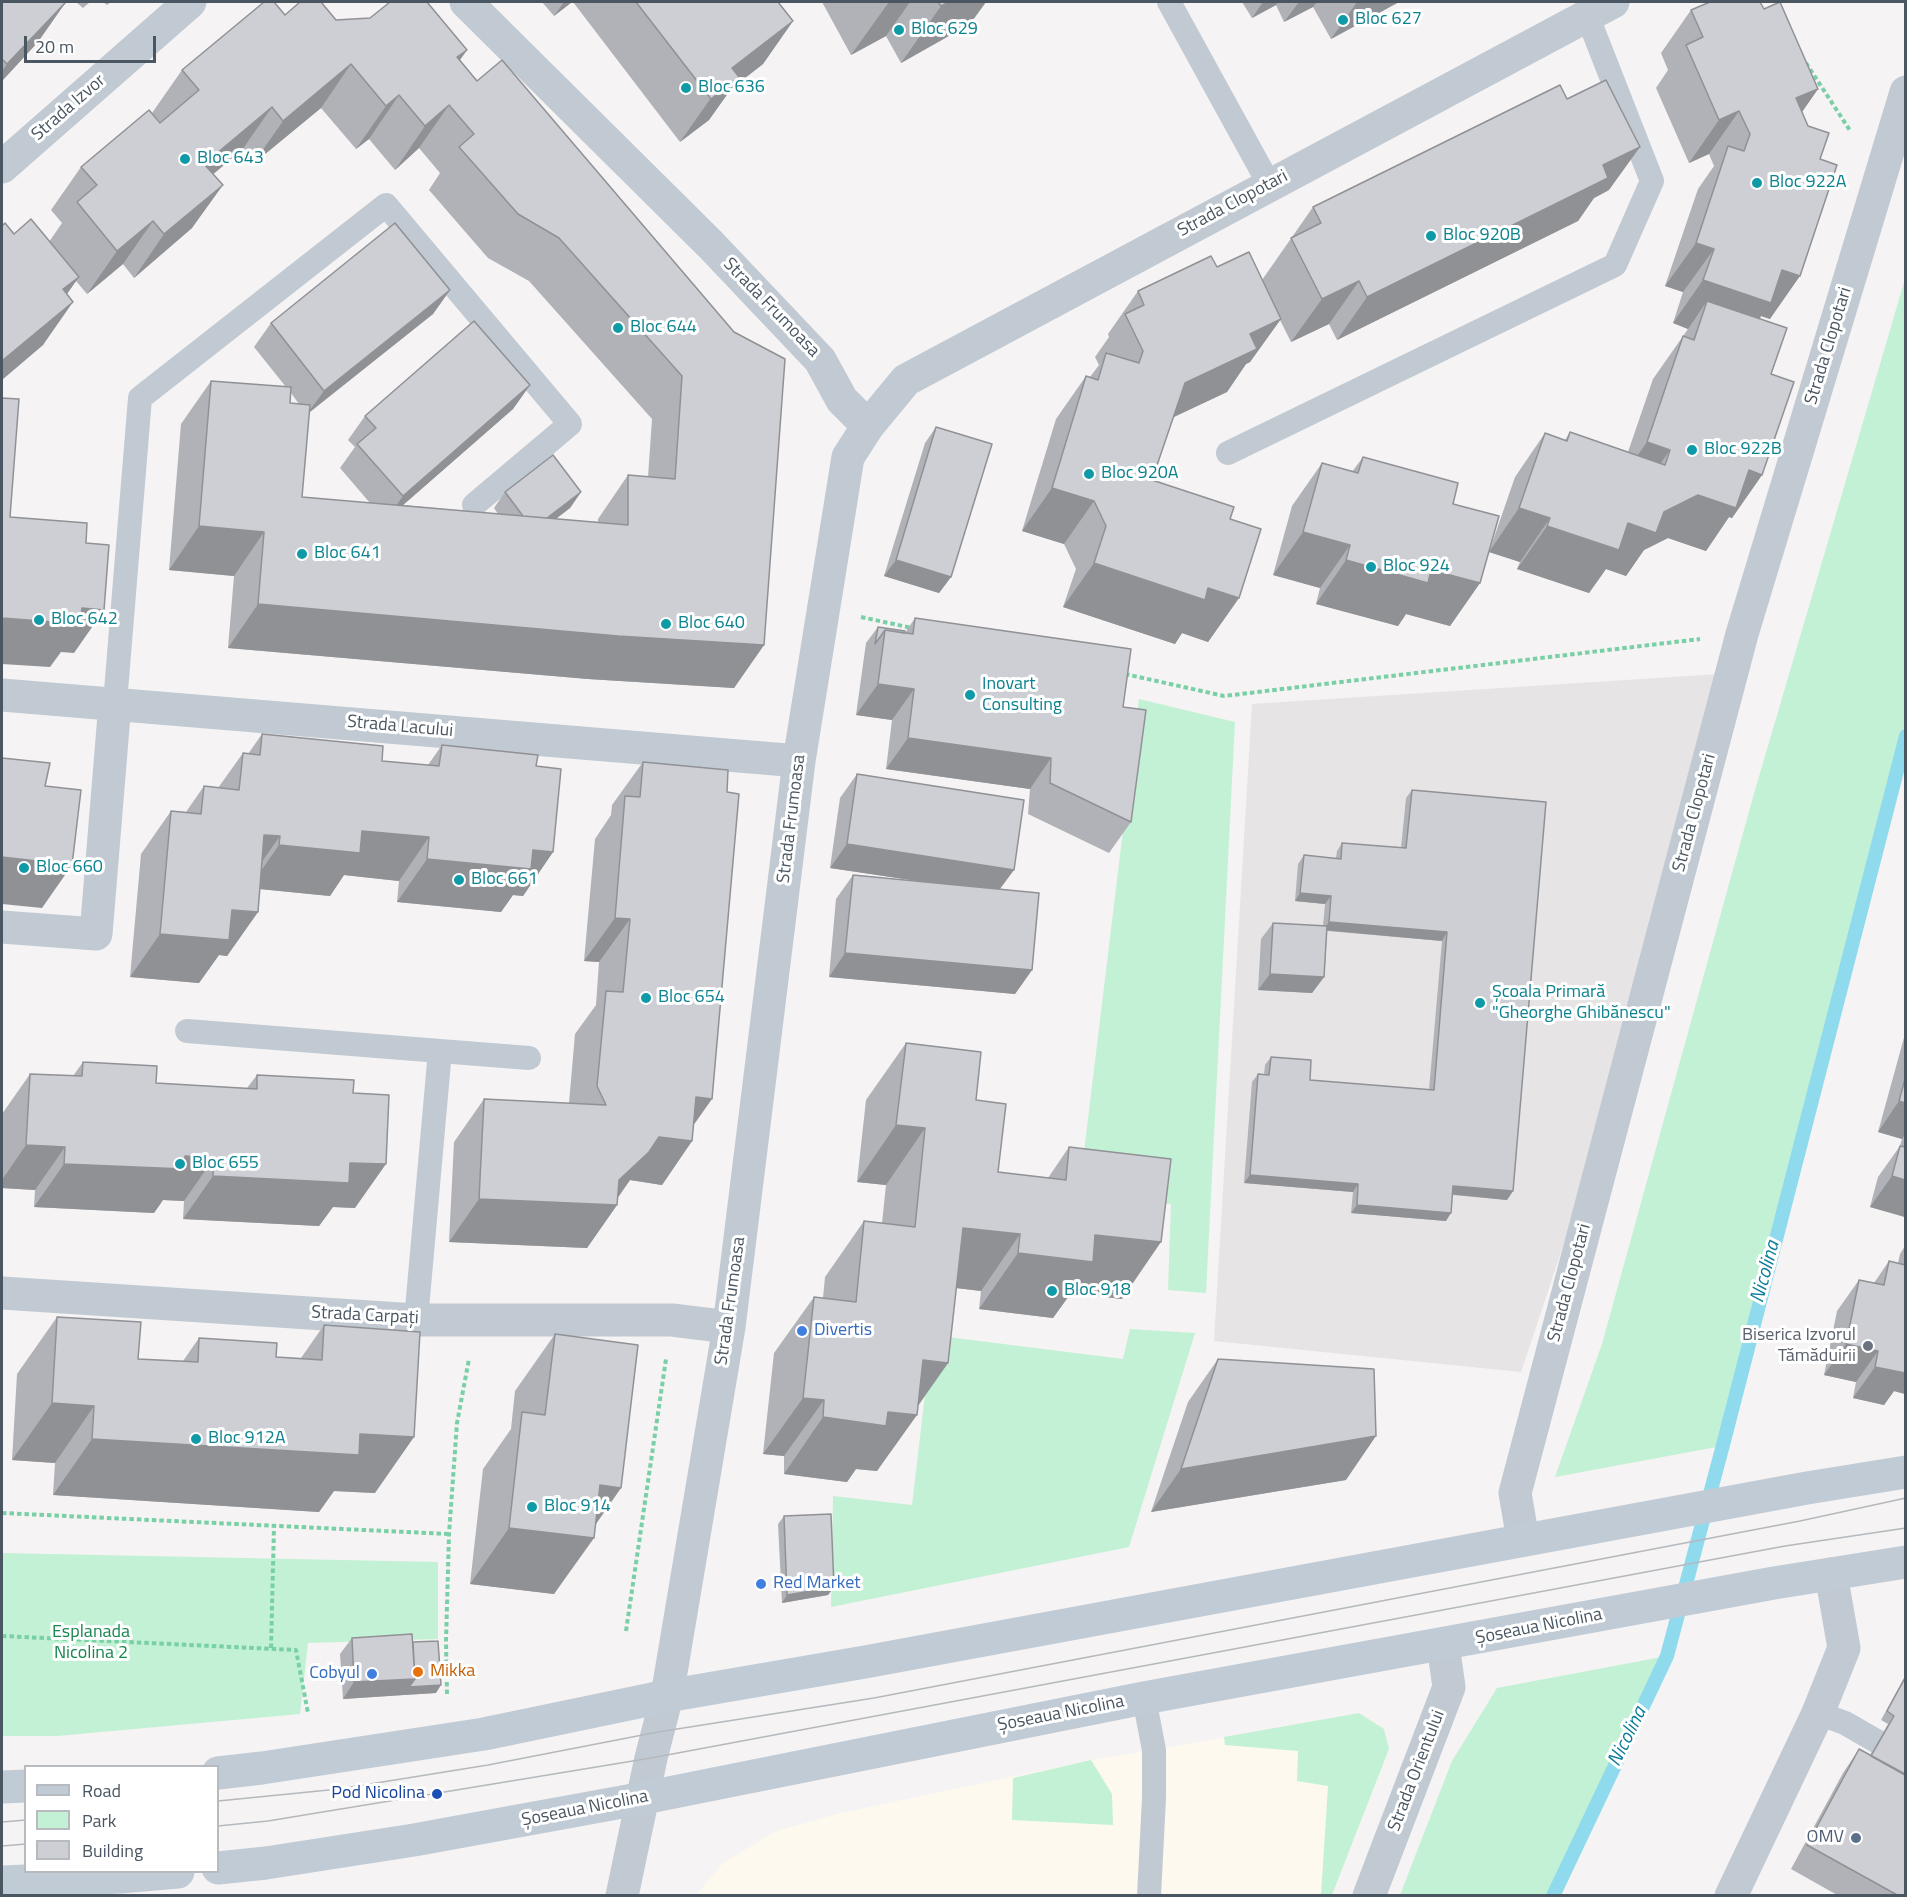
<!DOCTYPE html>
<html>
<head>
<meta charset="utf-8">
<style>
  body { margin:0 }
  #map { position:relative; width:1907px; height:1897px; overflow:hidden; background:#f5f3f3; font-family:"Titillium Web",sans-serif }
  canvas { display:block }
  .frame { position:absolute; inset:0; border:3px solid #4a5661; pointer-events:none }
  .legend { position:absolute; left:24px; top:1765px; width:195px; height:108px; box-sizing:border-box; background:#fff; border:2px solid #b7bbc0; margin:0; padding:8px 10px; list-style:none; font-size:18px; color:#4a5661 }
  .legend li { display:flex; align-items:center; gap:12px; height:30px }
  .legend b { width:30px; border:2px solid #b7bbc0 }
  .scale { position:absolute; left:24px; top:36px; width:132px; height:27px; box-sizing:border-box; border:3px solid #4a5661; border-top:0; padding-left:8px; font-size:18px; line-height:21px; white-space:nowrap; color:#4a5661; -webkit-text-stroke:4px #fff; paint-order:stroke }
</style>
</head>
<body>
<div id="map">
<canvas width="1907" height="1897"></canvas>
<div class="frame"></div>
<ul class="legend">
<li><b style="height:8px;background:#c1cbd6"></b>Road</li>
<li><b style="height:16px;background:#c3f1d5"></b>Park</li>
<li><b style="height:16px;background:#cdcfd5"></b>Building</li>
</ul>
<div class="scale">20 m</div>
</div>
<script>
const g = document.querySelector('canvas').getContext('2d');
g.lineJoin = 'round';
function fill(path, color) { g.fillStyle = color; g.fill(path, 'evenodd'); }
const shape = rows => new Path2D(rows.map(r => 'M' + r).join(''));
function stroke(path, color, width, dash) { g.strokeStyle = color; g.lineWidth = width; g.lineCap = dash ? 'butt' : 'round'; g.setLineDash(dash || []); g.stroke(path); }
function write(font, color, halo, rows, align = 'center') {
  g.font = font + ' "Titillium Web",sans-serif'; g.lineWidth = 6; g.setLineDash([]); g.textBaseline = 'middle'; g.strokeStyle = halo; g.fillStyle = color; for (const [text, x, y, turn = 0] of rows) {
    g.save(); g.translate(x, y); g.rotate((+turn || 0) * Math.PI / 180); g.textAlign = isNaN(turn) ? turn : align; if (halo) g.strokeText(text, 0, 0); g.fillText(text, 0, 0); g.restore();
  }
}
fill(shape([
  [1359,1713,1384,1729,1389,1749,1332,1895,695,1896,723,1863,776,1831,841,1813,1091,1760,1154,1750]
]), '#fdf9ef');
fill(shape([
  [1719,674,1574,1213,1521,1372,1214,1341,1252,704]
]), '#e6e4e5');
fill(shape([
  [1905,279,1905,735,1722,1446,1555,1477,1602,1344,1753,797],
  [1139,699,1235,722,1206,1293,1168,1290,1171,1204,1079,1193],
  [1130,1329,1195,1333,1129,1547,831,1607,833,1496,912,1505,932,1335,1123,1359],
  [2,1553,438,1562,438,1639,308,1643,300,1714,57,1736,2,1736],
  [1667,1656,1553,1895,1400,1895,1452,1761,1497,1688],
  [1359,1713,1384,1729,1389,1749,1332,1895,1321,1895,1328,1786,1297,1781,1298,1751,1225,1745,1224,1737],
  [1091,1760,1112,1794,1113,1825,1012,1820,1013,1778]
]), '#c3f1d5');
stroke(shape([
  [1553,1896,1667,1656,1724,1441,1906,736]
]), '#90daee', 14);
stroke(shape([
  [1806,63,1851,132],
  [861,617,912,628],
  [1125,674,1224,696,1700,639],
  [2,1513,449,1534],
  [626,1631,666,1359],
  [2,1636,296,1650,308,1713],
  [271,1648,274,1527],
  [447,1694,446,1641,449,1534,457,1423,469,1359]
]), '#7ad0a6', 4, [4.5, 3]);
stroke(shape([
  [1169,2,1269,184],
  [1228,453,1615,265,1652,181,1587,15],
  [115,703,140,398,386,205,570,424,474,505],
  [187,1031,440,1051,416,1320],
  [440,1051,529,1058],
  [1144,1698,1154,1750,1154,1798,1149,1896],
  [1818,1713,1845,1723,1878,1742]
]), '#c1cad2', 24);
stroke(shape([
  [466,2,711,245,820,360,842,400,868,426],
  [2,167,190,2],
  [2,695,799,761],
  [2,927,96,934,115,703],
  [2,1293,416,1320,672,1320,729,1327],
  [1523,1540,1515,1493,1742,634,1906,92],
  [622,1896,651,1758,667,1696,729,1327,799,761,848,457,868,426,906,380,1613,2],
  [1369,1896,1449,1687,1443,1645],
  [1731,1896,1818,1713,1844,1648,1831,1574]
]), '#c1cad2', 33);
stroke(shape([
  [218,1773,262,1768,484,1734,667,1696,865,1662,1807,1488,1906,1472],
  [2,1787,26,1786],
  [218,1868,266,1863,414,1840,644,1798,1144,1698,1774,1583,1906,1562],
  [2,1882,120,1877,178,1872]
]), '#c1cbd6', 33);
stroke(shape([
  [218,1801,339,1789,488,1765,658,1732,874,1698,1800,1521,1906,1498],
  [2,1822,26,1820],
  [218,1826,268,1821,651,1758,1785,1546,1906,1528],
  [2,1846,26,1844]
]), '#b5b8bd', 1.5);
fill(shape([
  [2,2,38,42,2,81],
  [76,2,90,2,83,8],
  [103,2,111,2,107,5],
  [542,2,572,2,554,16],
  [573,2,778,2,793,21,763,64,731,89,709,120,680,142],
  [822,2,986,2,970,24,901,63,886,36,851,55],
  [1242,2,1399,2,1331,39,1313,7,1284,22,1276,5,1252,18],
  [1764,9,1818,89,1802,112,1770,319,1761,316,1760,319,1771,374,1762,475,1732,518,1729,517,1706,551,1668,538,1644,550,1626,576,1606,569,1589,593,1517,569,1520,562,1489,552,1515,477,1545,433,1565,440,1570,432,1628,452,1653,379,1688,329,1673,323,1683,292,1665,286,1698,189,1714,166,1709,154,1689,163,1656,88,1668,70,1661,53,1691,10],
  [285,15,336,20,467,50,460,60,477,81,734,332,764,645,734,688,588,679,228,648,234,576,169,570,181,424,211,381,286,387,254,347,271,323,450,290,433,314,309,413,302,497,370,503,340,468,355,447,348,440,365,416,530,385,513,409,403,505,498,514,494,508,505,492,581,492,570,508,556,519,598,522,598,519,628,475,648,477,652,419,529,281,488,258,429,190,440,173,419,148,395,170,369,139,356,149,321,108,253,164,242,150,213,174,192,228,134,278,123,264,87,294,76,281,67,294,43,345,2,379,14,234,49,242,62,223,51,210,81,167,160,122,152,113,182,70],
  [291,393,299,404,290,403],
  [1609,190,1594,198,1578,221,1337,340,1329,324,1291,342,1280,320,1250,362,1246,364,1227,392,1173,417,1152,480,1230,519,1239,598,1208,642,1182,633,1175,644,1063,607,1076,569,1064,544,1022,531,1056,419,1086,376,1090,377,1099,365,1095,357,1109,337,1108,334,1138,291,1262,280,1313,207],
  [936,427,951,577,939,593,884,576,925,443],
  [1363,457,1453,504,1480,583,1450,626,1406,614,1398,626,1316,604,1320,588,1273,575,1292,506,1322,463,1352,472],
  [915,618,1123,707,1131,822,1109,853,1028,814,1030,789,886,769,892,720,856,715,866,643,878,627,905,633],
  [262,734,382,761,428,765,442,745,536,766,553,852,523,896,513,895,501,912,397,902,399,881,344,875,330,896,260,889,258,912,227,956,219,955,199,983,130,977,141,854,171,811,186,812,204,786,218,788,243,753,248,754],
  [643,762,693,1126,692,1141,662,1185,630,1180,618,1197,617,1205,587,1248,449,1242,454,1142,484,1099,569,1103,575,1034,596,1005,599,962,584,961,595,839,611,815,612,805],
  [857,774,1000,890,1032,970,1015,994,829,977,836,899,853,875,926,882,830,868,840,798],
  [1412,790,1513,1191,1507,1200,1453,1195,1446,1221,1351,1213,1353,1192,1244,1183,1252,1082,1258,1074,1264,1075,1265,1065,1271,1057,1310,1080,1429,1090,1442,941,1327,931,1324,977,1312,993,1258,990,1261,939,1273,923,1323,926,1325,904,1295,901,1298,864,1304,855,1336,858,1337,851,1342,843,1401,848,1406,798],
  [1905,1034,1905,1217,1870,1207,1878,1177,1900,1146,1902,1139,1878,1132],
  [906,1043,976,1100,998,1172,1048,1178,1069,1147,1122,1299,1071,1293,1053,1318,979,1309,981,1291,956,1288,948,1363,918,1406,877,1471,856,1469,847,1482,784,1474,784,1456,763,1454,774,1353,814,1297,823,1298,825,1277,864,1221,882,1223,886,1185,857,1182,866,1100],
  [83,1062,156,1083,247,1088,257,1075,353,1093,355,1208,333,1207,319,1226,183,1219,184,1201,163,1200,154,1213,34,1207,35,1190,2,1188,2,1114,30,1074,73,1076],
  [1905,1246,1905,1394,1894,1391,1884,1405,1853,1398,1856,1382,1824,1375,1837,1311,1859,1280,1874,1283,1889,1261,1898,1263,1900,1254],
  [57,1317,138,1359,183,1361,199,1338,276,1357,301,1358,324,1325,375,1493,334,1491,319,1512,53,1495,55,1463,12,1460,17,1374],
  [555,1334,595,1525,554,1594,470,1584,483,1469,511,1429,515,1391],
  [1218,1359,1346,1480,1151,1512,1188,1402],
  [784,1516,834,1587,828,1595,782,1603,778,1524],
  [352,1638,413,1642,436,1693,343,1699,340,1654],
  [1905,1676,1905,1896,1839,1896,1791,1869,1843,1773,1859,1749,1870,1755,1888,1724,1881,1720]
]), '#b0b2b7');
fill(shape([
  [66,2,38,42,2,81,2,71,7,64],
  [564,2,572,2,554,16],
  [889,2,910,2,886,36,851,55],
  [949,2,986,2,970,24,901,63,941,6],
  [1263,2,1278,2,1276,5,1252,18],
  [1299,2,1317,2,1313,7,1284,22],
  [1357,2,1399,2,1331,39],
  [793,21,763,64,731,89,709,120,680,142,732,68],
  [467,50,436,93,457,57],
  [351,64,321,108,253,164,283,121],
  [1818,89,1788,132,1796,98],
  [399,95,369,139,356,149,386,106],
  [449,105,419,148,395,170,425,126],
  [272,107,242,150,174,207,204,164],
  [1739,111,1709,154,1689,163,1719,120],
  [1640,147,1609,190,1594,198,1578,221,1337,340,1367,297,1603,165],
  [223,185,192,228,134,278,164,234],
  [153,221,123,264,87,294,117,251],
  [1696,243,1714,249,1683,292,1665,286],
  [1782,270,1800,276,1770,319,1761,316,1740,347,1707,301,1688,329,1673,323,1703,280],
  [79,277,48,320,63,289],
  [1359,281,1329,324,1291,342,1322,299],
  [450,290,433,314,307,414,324,391],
  [73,302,43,345,2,380,3,360],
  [1281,319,1250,362,1246,364,1227,392,1155,426,1185,383,1250,334],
  [530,385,513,409,386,520,403,496],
  [1647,442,1670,450,1640,493,1617,485],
  [1749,470,1762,475,1732,518,1729,517,1706,551,1668,538,1644,550,1626,576,1606,569,1589,593,1517,569,1547,526,1628,523,1664,512],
  [1052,488,1094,501,1064,544,1022,531],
  [581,492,570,508,521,545,533,529],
  [1519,508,1550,518,1520,562,1489,552],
  [199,526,264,532,234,576,169,570],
  [1303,532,1350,545,1320,588,1273,575],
  [896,560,951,577,939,593,884,576],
  [1346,560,1431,570,1480,583,1450,626,1406,614,1398,626,1316,604],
  [1094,563,1208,588,1239,598,1208,642,1182,633,1175,644,1063,607],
  [258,604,764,645,734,688,588,679,228,648],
  [82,608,104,610,74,653,61,652,50,667,2,664,2,618],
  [878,684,914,689,892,720,856,715],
  [908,738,1051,758,1030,789,886,769],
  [362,831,429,837,399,881,344,875,330,896,249,888,279,845],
  [264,835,280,836,249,880],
  [847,844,1014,870,997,893,830,868],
  [533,850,553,852,523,896,513,895,501,912,397,902,427,859],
  [2,857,72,865,42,908,2,904],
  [1300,893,1331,896,1325,904,1295,901],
  [232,910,258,912,227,956,219,955,199,983,130,977,160,934],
  [615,918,630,919,599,962,584,961],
  [1329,922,1447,932,1442,941,1323,930],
  [845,953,1032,970,1015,994,829,977],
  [1270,974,1324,977,1312,993,1258,990],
  [696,1097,712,1099,683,1140,692,1141,662,1185,630,1180,619,1196,609,1205,617,1205,587,1248,449,1242,479,1199,619,1180],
  [1899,1101,1905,1103,1905,1134,1902,1139,1878,1132],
  [896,1125,925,1128,886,1185,857,1182],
  [26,1145,65,1147,35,1190,2,1188,2,1180],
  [185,1156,214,1158,184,1201,163,1200,154,1213,34,1207,64,1164],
  [350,1163,386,1164,355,1208,333,1207,319,1226,183,1219,213,1176],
  [1250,1175,1358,1184,1353,1192,1244,1183],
  [1892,1176,1905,1180,1905,1217,1870,1207],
  [1453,1186,1513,1191,1507,1200,1448,1194],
  [1357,1205,1451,1213,1446,1221,1351,1213],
  [963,1228,1020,1234,981,1291,923,1284],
  [1095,1235,1161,1242,1122,1299,1071,1293,1053,1318,979,1309,1018,1253],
  [1846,1344,1878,1351,1856,1382,1824,1375],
  [923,1360,948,1363,912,1414,917,1415,877,1471,856,1469,847,1482,784,1474,823,1417],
  [1905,1364,1905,1394,1894,1391,1884,1405,1853,1398,1875,1367],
  [803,1398,824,1400,784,1456,763,1454],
  [52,1403,94,1406,55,1463,12,1460],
  [360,1434,414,1437,375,1493,334,1491,319,1512,53,1495,92,1439],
  [1376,1436,1346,1480,1151,1512,1181,1469],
  [600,1485,621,1488,587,1537,594,1538,554,1594,470,1584,509,1528],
  [834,1587,828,1595,782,1603,787,1595],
  [415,1679,403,1695,343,1699,354,1682],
  [441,1685,436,1693,403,1695,409,1687]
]), '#909195');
const building = shape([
  [2,2,66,2,7,64,2,59,2,2],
  [264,2,274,2,285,15,300,2,321,2,336,20,370,18,390,2,427,2,467,50,457,57,477,81,502,60,734,332,785,359,764,645,618,636,258,604,264,532,199,526,211,381,291,387,290,403,310,405,302,497,628,525,628,475,675,479,682,376,559,238,518,214,459,147,474,134,449,105,425,126,399,95,386,106,351,64,283,121,272,107,204,164,223,185,164,234,153,221,117,251,77,202,97,185,81,167,149,110,160,123,199,90,182,70,264,2],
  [636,2,778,2,793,21,732,68,739,77,711,99,636,2],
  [938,2,949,2,941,6,938,2],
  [1710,2,1760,2,1764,9,1780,2,1818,89,1796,98,1808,126,1829,133,1820,159,1837,165,1800,276,1782,270,1771,303,1703,280,1714,249,1696,243,1728,146,1744,151,1750,134,1739,111,1719,120,1686,45,1703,37,1691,10,1710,2],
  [1606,80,1640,147,1603,165,1608,178,1367,297,1359,281,1322,299,1291,238,1321,223,1313,207,1560,85,1567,99,1606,80],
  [31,219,79,277,63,289,73,302,3,360,2,386,2,226,5,223,14,234,31,219],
  [395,223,450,290,324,391,271,323,395,223],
  [1249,252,1281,319,1250,334,1257,349,1185,383,1152,480,1234,507,1230,519,1261,529,1239,598,1208,588,1205,600,1094,563,1106,526,1094,501,1052,488,1086,376,1098,380,1106,353,1139,363,1143,351,1125,314,1144,305,1138,291,1211,256,1217,267,1249,252],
  [1707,301,1787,328,1771,374,1794,382,1762,475,1749,470,1736,508,1698,495,1664,512,1656,533,1628,523,1619,550,1547,526,1550,518,1519,508,1545,433,1567,441,1570,432,1665,465,1670,450,1647,442,1683,336,1694,340,1707,301],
  [474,321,530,385,403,496,357,444,376,428,365,416,474,321],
  [2,398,19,399,10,517,87,523,86,543,109,545,104,610,82,608,80,624,2,618,2,398],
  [936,427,992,444,951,577,896,560,936,427],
  [553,455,581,492,547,518,523,516,505,492,553,455],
  [1363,457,1458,483,1453,504,1499,516,1480,583,1431,570,1428,583,1346,560,1350,545,1303,532,1322,463,1358,473,1363,457],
  [915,618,1131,649,1123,707,1146,710,1131,822,1050,783,1051,758,908,738,914,689,878,684,885,630,913,634,915,618],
  [878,627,905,631,904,633,885,630,875,644,878,627],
  [262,734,383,746,382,761,439,766,442,745,538,755,536,766,561,769,553,852,533,850,531,869,427,859,429,837,362,831,360,853,279,845,280,836,264,835,258,912,232,910,229,940,160,934,171,811,201,814,204,786,239,790,243,753,260,755,262,734],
  [2,758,50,763,45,786,81,790,72,865,2,857,2,758],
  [643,762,728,770,727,792,739,794,712,1099,696,1097,692,1141,659,1137,649,1152,619,1180,617,1205,479,1199,484,1099,606,1105,597,1086,606,991,623,992,630,919,615,918,625,796,640,797,643,762],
  [857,774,1024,800,1014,870,847,844,857,774],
  [1412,790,1546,802,1513,1191,1453,1186,1451,1213,1357,1205,1358,1184,1250,1175,1258,1074,1269,1075,1271,1057,1311,1060,1310,1080,1434,1090,1447,932,1329,922,1331,896,1300,893,1304,855,1341,859,1342,843,1406,848,1412,790],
  [853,875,1039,893,1032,970,845,953,853,875],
  [1273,923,1327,926,1324,977,1270,974,1273,923],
  [906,1043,981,1052,976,1100,1006,1104,998,1172,1066,1180,1069,1147,1171,1159,1161,1242,1095,1235,1093,1262,1018,1253,1020,1234,963,1228,948,1363,923,1360,917,1415,888,1412,886,1426,823,1417,824,1400,803,1398,814,1297,856,1302,864,1221,915,1227,925,1128,896,1125,906,1043],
  [83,1062,157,1066,156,1083,257,1089,257,1075,354,1080,353,1093,389,1095,386,1164,350,1163,349,1183,213,1176,214,1158,185,1156,184,1169,64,1164,65,1147,26,1145,30,1074,82,1076,83,1062],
  [1905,1079,1905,1103,1899,1101,1905,1079],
  [1900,1146,1905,1147,1905,1180,1892,1176,1900,1146],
  [1889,1261,1905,1265,1905,1373,1875,1367,1878,1351,1846,1344,1859,1280,1884,1285,1889,1261],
  [57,1317,141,1322,138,1359,198,1362,199,1338,277,1343,276,1357,322,1360,324,1325,420,1332,414,1437,360,1434,359,1455,92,1439,94,1406,52,1403,57,1317],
  [555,1334,638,1345,621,1488,600,1485,594,1538,509,1528,522,1412,545,1415,555,1334],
  [1218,1359,1374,1369,1376,1436,1181,1469,1218,1359],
  [831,1514,834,1587,787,1595,784,1516,831,1514],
  [412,1634,415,1679,354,1682,352,1638,412,1634],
  [438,1641,441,1685,409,1687,415,1679,413,1642,438,1641],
  [1905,1678,1905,1775,1871,1756,1894,1716,1887,1711,1905,1678],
  [1859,1749,1905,1774,1905,1896,1899,1896,1807,1845,1859,1749]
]);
fill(building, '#cdcfd5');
stroke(building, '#909195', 1.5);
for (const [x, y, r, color] of [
  [1343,20,6,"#0f9aa8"],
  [899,30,6,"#0f9aa8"],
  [686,88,6,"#0f9aa8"],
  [185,159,6,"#0f9aa8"],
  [1757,183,6,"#0f9aa8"],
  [1431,236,6,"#0f9aa8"],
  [618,328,6,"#0f9aa8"],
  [1692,450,6,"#0f9aa8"],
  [1089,474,6,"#0f9aa8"],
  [302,554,6,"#0f9aa8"],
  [1371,567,6,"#0f9aa8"],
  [39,620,6,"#0f9aa8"],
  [666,624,6,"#0f9aa8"],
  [970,695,6,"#0f9aa8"],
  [24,868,6,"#0f9aa8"],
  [459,880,6,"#0f9aa8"],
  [646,998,6,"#0f9aa8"],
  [1480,1003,6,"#0f9aa8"],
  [180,1164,6,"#0f9aa8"],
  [1052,1291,6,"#0f9aa8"],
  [802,1331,6,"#3f7fe0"],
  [1868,1346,6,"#6b7280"],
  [196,1439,6,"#0f9aa8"],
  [532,1507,6,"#0f9aa8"],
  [761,1584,6,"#3f7fe0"],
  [418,1672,6,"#e8710a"],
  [372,1674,6,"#3f7fe0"],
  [437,1794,6,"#1a4fb4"],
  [1856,1838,6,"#5c6f8a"]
]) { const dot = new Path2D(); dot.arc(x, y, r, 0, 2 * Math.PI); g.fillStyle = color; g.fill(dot); stroke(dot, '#fff', 2); }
write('18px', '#0d838f', '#fff', [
  ["Bloc 627",1355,20],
  ["Bloc 629",911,30],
  ["Bloc 636",698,88],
  ["Bloc 643",197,159],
  ["Bloc 922A",1769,183],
  ["Bloc 920B",1443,236],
  ["Bloc 644",630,328],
  ["Bloc 922B",1704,450],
  ["Bloc 920A",1101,474],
  ["Bloc 641",314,554],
  ["Bloc 924",1383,567],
  ["Bloc 642",51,620],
  ["Bloc 640",678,624],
  ["Inovart",982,685],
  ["Consulting",982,706],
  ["Bloc 660",36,868],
  ["Bloc 661",471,880],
  ["Școala Primară",1492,993],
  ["\"Gheorghe Ghibănescu\"",1492,1014],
  ["Bloc 654",658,998],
  ["Bloc 655",192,1164],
  ["Bloc 918",1064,1291],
  ["Bloc 912A",208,1439],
  ["Bloc 914",544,1507]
], 'left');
write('18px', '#4a5661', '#fff', [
  ["Strada Izvor",69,108,-41],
  ["Strada Clopotari",1233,204,-28],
  ["Strada Frumoasa",771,308,46],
  ["Strada Clopotari",1829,346,-73],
  ["Strada Lacului",400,727,5],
  ["Strada Clopotari",1695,813,-75],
  ["Strada Frumoasa",792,819,-83],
  ["Strada Clopotari",1570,1283,-75],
  ["Strada Frumoasa",731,1301,-82],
  ["Strada Carpați",365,1316,3],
  ["Șoseaua Nicolina",1539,1627,-11],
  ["Șoseaua Nicolina",1061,1714,-11],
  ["Strada Orientului",1417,1771,-69],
  ["Șoseaua Nicolina",585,1809,-11]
]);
write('18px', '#366cbe', '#fff', [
  ["Divertis",814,1331],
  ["Red Market",773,1584],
  ["Cobyul",360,1674,"right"]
], 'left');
write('18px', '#5b616d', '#fff', [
  ["Biserica Izvorul",1856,1336],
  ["Tămăduirii",1856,1357]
], 'right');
write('18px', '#17864f', '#fff', [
  ["Esplanada",91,1633],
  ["Nicolina 2",91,1654]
]);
write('18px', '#c56008', '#fff', [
  ["Mikka",430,1672]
], 'left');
write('18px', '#164399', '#fff', [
  ["Pod Nicolina",425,1794]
], 'right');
write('18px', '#4e5e75', '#fff', [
  ["OMV",1844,1838]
], 'right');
write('italic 20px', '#0c7c9b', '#fff', [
  ["Nicolina",1766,1272,-75],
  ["Nicolina",1628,1737,-64]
]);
</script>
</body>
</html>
